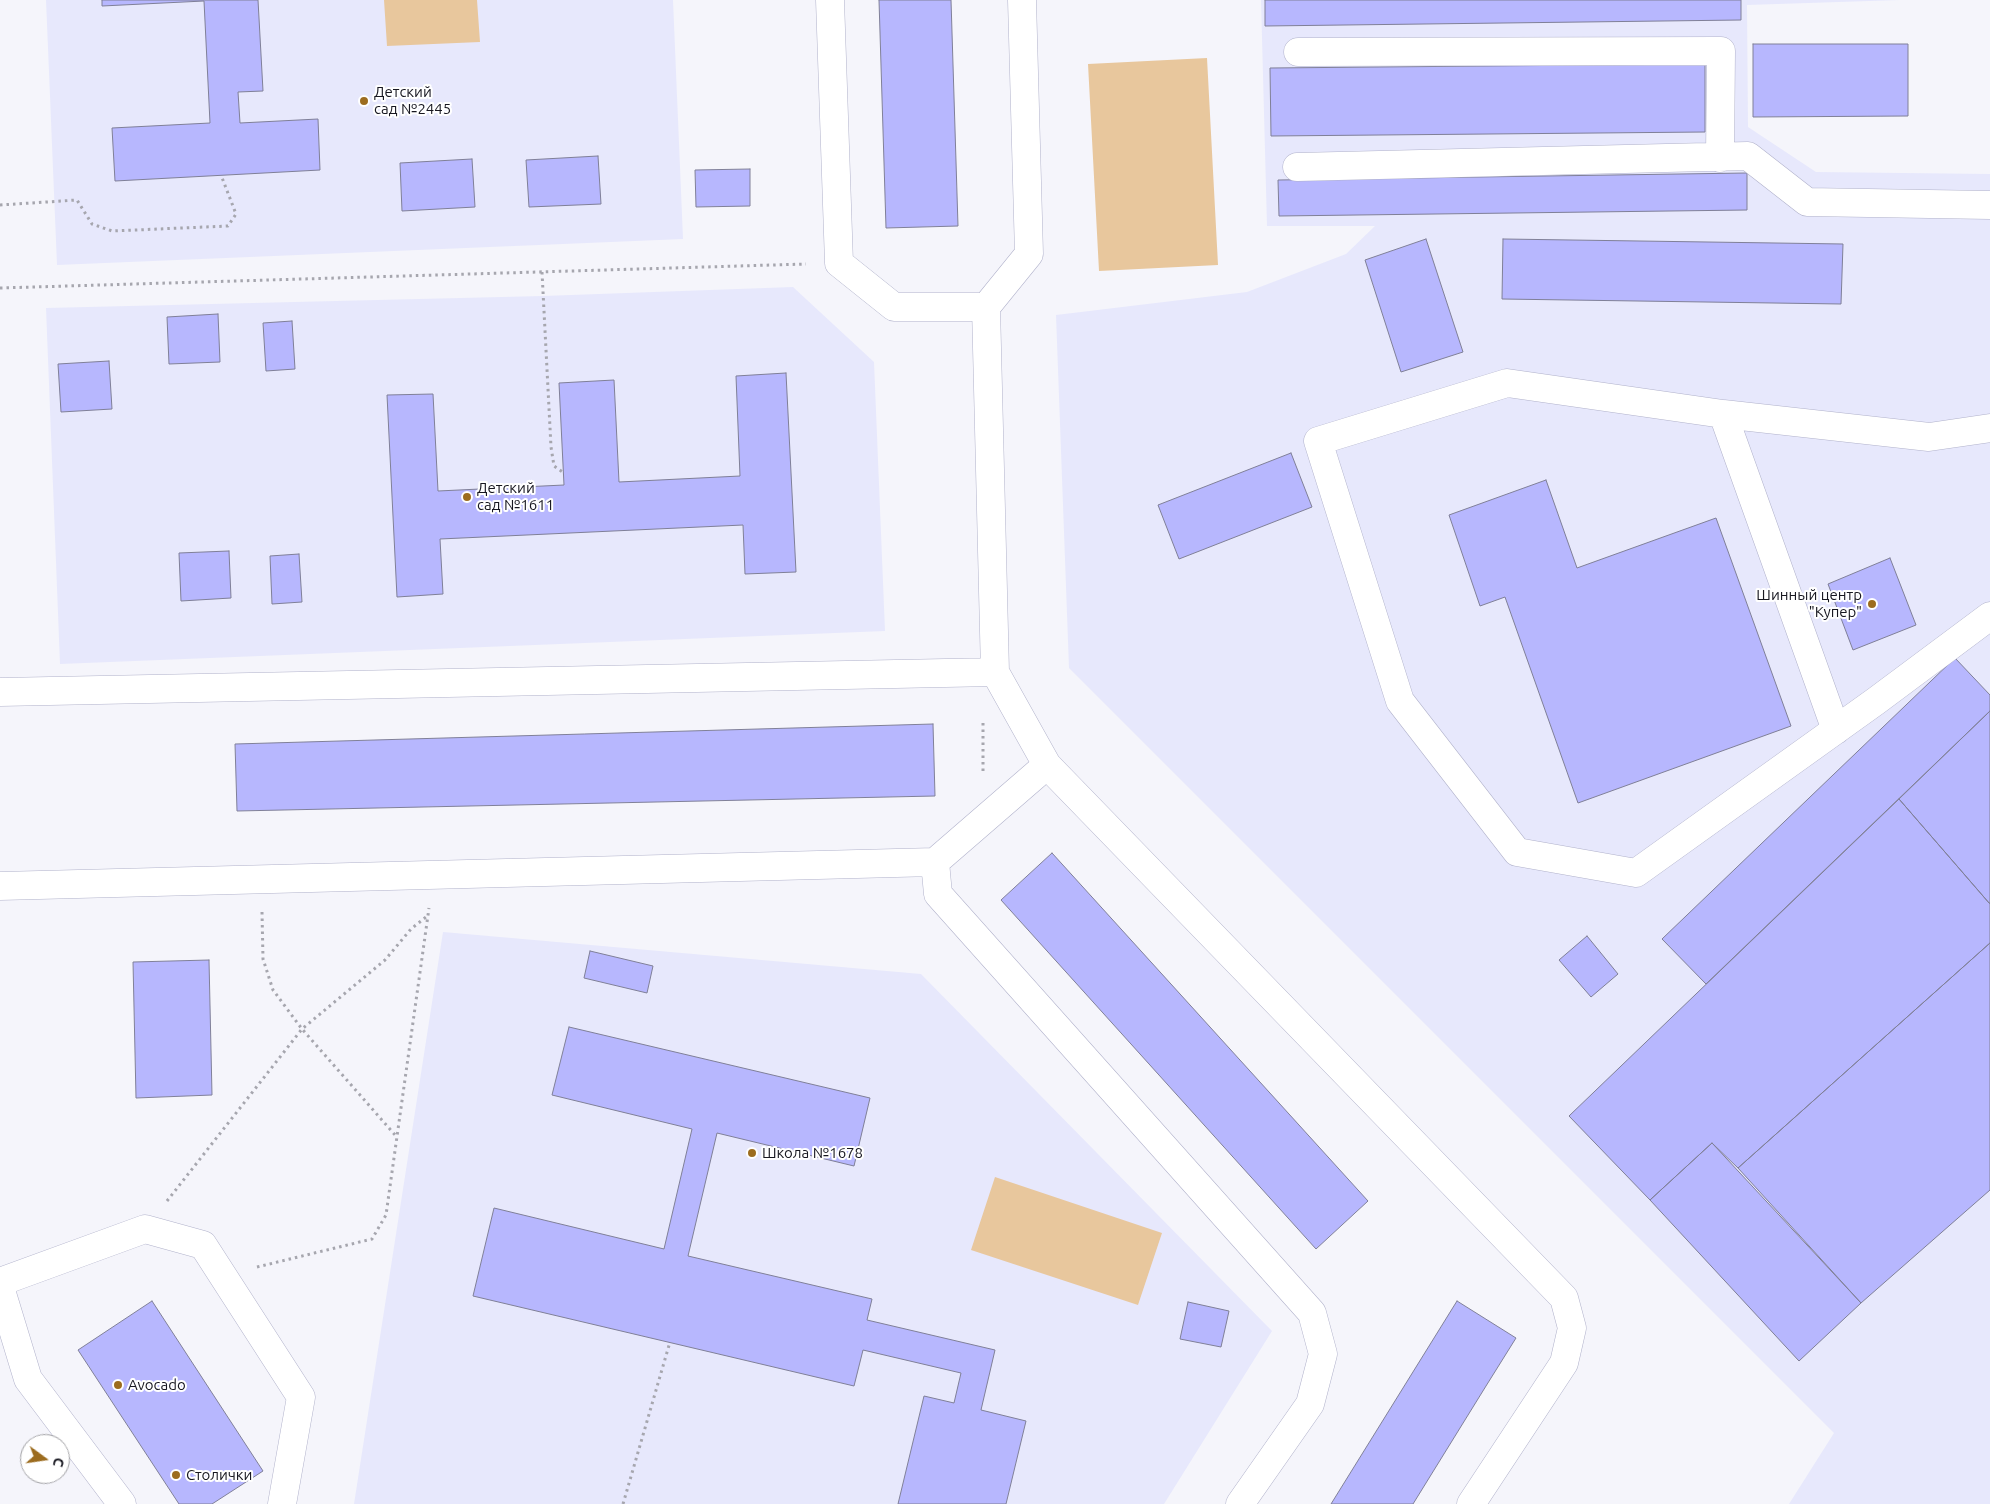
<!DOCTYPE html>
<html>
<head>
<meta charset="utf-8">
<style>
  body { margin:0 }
  #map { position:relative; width:1990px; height:1504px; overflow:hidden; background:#f5f5fb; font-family:Ubuntu,sans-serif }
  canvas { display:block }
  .north { position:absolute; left:20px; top:1434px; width:50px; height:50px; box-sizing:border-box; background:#fff; border:1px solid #a2a2a6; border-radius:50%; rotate:104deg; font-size:14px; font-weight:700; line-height:20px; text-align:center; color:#171720 }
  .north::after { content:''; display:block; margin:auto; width:18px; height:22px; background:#9c6c1f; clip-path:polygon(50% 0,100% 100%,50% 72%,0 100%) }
</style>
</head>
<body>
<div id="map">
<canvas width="1990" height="1504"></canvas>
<div class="north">С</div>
</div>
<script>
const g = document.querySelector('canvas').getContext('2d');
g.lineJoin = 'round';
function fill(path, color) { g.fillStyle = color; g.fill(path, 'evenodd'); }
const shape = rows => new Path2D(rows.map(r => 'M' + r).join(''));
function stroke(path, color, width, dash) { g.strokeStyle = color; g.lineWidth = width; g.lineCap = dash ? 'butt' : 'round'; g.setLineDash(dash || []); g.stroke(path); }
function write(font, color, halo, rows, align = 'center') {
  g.font = font + ' Ubuntu,sans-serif'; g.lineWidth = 4; g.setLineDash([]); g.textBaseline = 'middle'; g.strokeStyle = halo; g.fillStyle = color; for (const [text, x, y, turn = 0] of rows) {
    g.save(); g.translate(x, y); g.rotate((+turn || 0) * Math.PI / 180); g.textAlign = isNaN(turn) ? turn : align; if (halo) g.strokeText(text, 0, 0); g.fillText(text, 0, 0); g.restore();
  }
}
fill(shape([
  [46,0,673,0,683,239,57,265],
  [1261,0,1900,0,1747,5,1748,127,1816,172,1990,174,1990,1504,1789,1504,1834,1433,1069,668,1056,315,1247,292,1346,254,1375,226,1267,226],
  [793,287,874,362,885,631,60,664,46,308,543,296],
  [443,932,921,974,1272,1331,1164,1504,354,1504]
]), '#e7e8fc');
fill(shape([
  [384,0,477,0,480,42,387,46],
  [1207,58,1218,265,1099,271,1088,64],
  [995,1177,1162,1233,1138,1305,971,1250]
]), '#e8c79d');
const building = shape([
  [102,0,258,0,263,91,238,92,240,123,318,119,320,170,115,181,112,128,210,123,204,1,102,6,102,0],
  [879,0,951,0,958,226,886,228,879,0],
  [1265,0,1741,0,1741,20,1265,26,1265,0],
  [1753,44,1908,44,1908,116,1753,117,1753,44],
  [1705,64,1705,132,1271,136,1270,68,1705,64],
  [598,156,601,204,529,207,526,160,598,156],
  [472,159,475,207,402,211,400,163,472,159],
  [750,169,750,206,696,207,695,170,750,169],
  [1747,173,1747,210,1279,216,1278,180,1747,173],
  [1426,239,1463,352,1401,372,1365,260,1426,239],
  [1503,239,1843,244,1841,304,1502,299,1503,239],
  [218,314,220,362,169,364,167,317,218,314],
  [292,321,295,369,266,371,263,323,292,321],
  [109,361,112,409,61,412,58,364,109,361],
  [786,373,796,572,745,574,743,525,440,539,443,594,397,597,387,395,433,394,438,491,564,485,559,383,614,380,619,482,740,476,736,376,786,373],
  [1291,453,1312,507,1179,559,1158,505,1291,453],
  [1546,480,1577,568,1716,518,1791,726,1578,803,1505,597,1480,606,1449,515,1546,480],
  [229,551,231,598,181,601,179,553,229,551],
  [299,554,302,602,272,604,270,556,299,554],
  [1890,558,1916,625,1853,650,1828,584,1890,558],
  [1955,658,1990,695,1990,711,1706,984,1662,939,1955,658],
  [1990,711,1990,903,1989,903,1899,799,1990,711],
  [933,724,935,796,237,811,235,744,933,724],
  [1899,799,1990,904,1990,943,1738,1168,1712,1143,1650,1200,1569,1116,1899,799],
  [1052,853,1368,1201,1316,1249,1001,900,1052,853],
  [1587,936,1618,974,1591,997,1559,960,1587,936],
  [1990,943,1990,1190,1861,1303,1738,1168,1990,943],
  [590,951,653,966,647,993,584,978,590,951],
  [209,960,212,1095,136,1098,133,962,209,960],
  [569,1027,870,1098,854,1166,717,1133,688,1256,872,1299,867,1320,995,1350,981,1410,1026,1421,1006,1504,898,1504,924,1396,954,1403,961,1373,863,1350,854,1386,473,1296,494,1208,664,1249,692,1129,552,1095,569,1027],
  [1712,1143,1861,1303,1799,1361,1650,1200,1712,1143],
  [152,1301,263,1471,212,1504,179,1504,78,1350,152,1301],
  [1457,1301,1516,1338,1486,1386,1413,1504,1331,1504,1457,1301],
  [1188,1302,1229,1311,1221,1347,1180,1339,1188,1302]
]);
fill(building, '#b7b7fe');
stroke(building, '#808098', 1);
const minor = shape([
  [830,0,839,263,894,307,986,307,1029,254,1022,0],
  [1298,52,1721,51,1720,158],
  [1297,167,1748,156,1807,202,1990,205],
  [986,307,995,672,1047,765,1564,1298,1572,1328,1564,1363,1471,1504],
  [1723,414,1836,730],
  [1990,428,1929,437,1723,414,1507,383,1318,441,1400,701,1517,852,1636,873,1876,701,1990,616],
  [0,692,995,672],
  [935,862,1047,765],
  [0,886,935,862,938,894,1312,1313,1323,1354,1310,1404,1240,1504],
  [0,1282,145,1229,203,1245,301,1397,282,1504],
  [0,1287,28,1379,122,1504]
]);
stroke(minor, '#b1b2cb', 29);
stroke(shape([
  [0,205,77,200,92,224,112,231,228,226,236,214,221,175],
  [542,272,551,447,554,466,564,473],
  [0,288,806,264],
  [983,723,983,774],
  [262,912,263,959,273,990,302,1029,396,1136],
  [167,1201,302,1029,385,960,411,929,426,917],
  [257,1267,372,1239,386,1215,429,908],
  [623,1504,670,1342]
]), '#a6a6ae', 3, [2.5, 4]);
stroke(minor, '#fff', 28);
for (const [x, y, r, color] of [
  [364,101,5,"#9c6c1f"],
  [467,497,5,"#9c6c1f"],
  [1872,604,5,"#9c6c1f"],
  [752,1153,5,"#9c6c1f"],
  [118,1385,5,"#9c6c1f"],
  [176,1475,5,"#9c6c1f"]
]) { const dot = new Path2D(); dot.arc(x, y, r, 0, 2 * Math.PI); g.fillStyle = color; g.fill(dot); stroke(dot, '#fff', 2); }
write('15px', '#171720', '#fff', [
  ["Детский",374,92],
  ["сад №2445",374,109],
  ["Детский",477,488],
  ["сад №1611",477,505],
  ["Шинный центр",1862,595,"right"],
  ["\"Купер\"",1862,612,"right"],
  ["Школа №1678",762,1153],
  ["Avocado",128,1385],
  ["Столички",186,1475]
], 'left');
</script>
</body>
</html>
